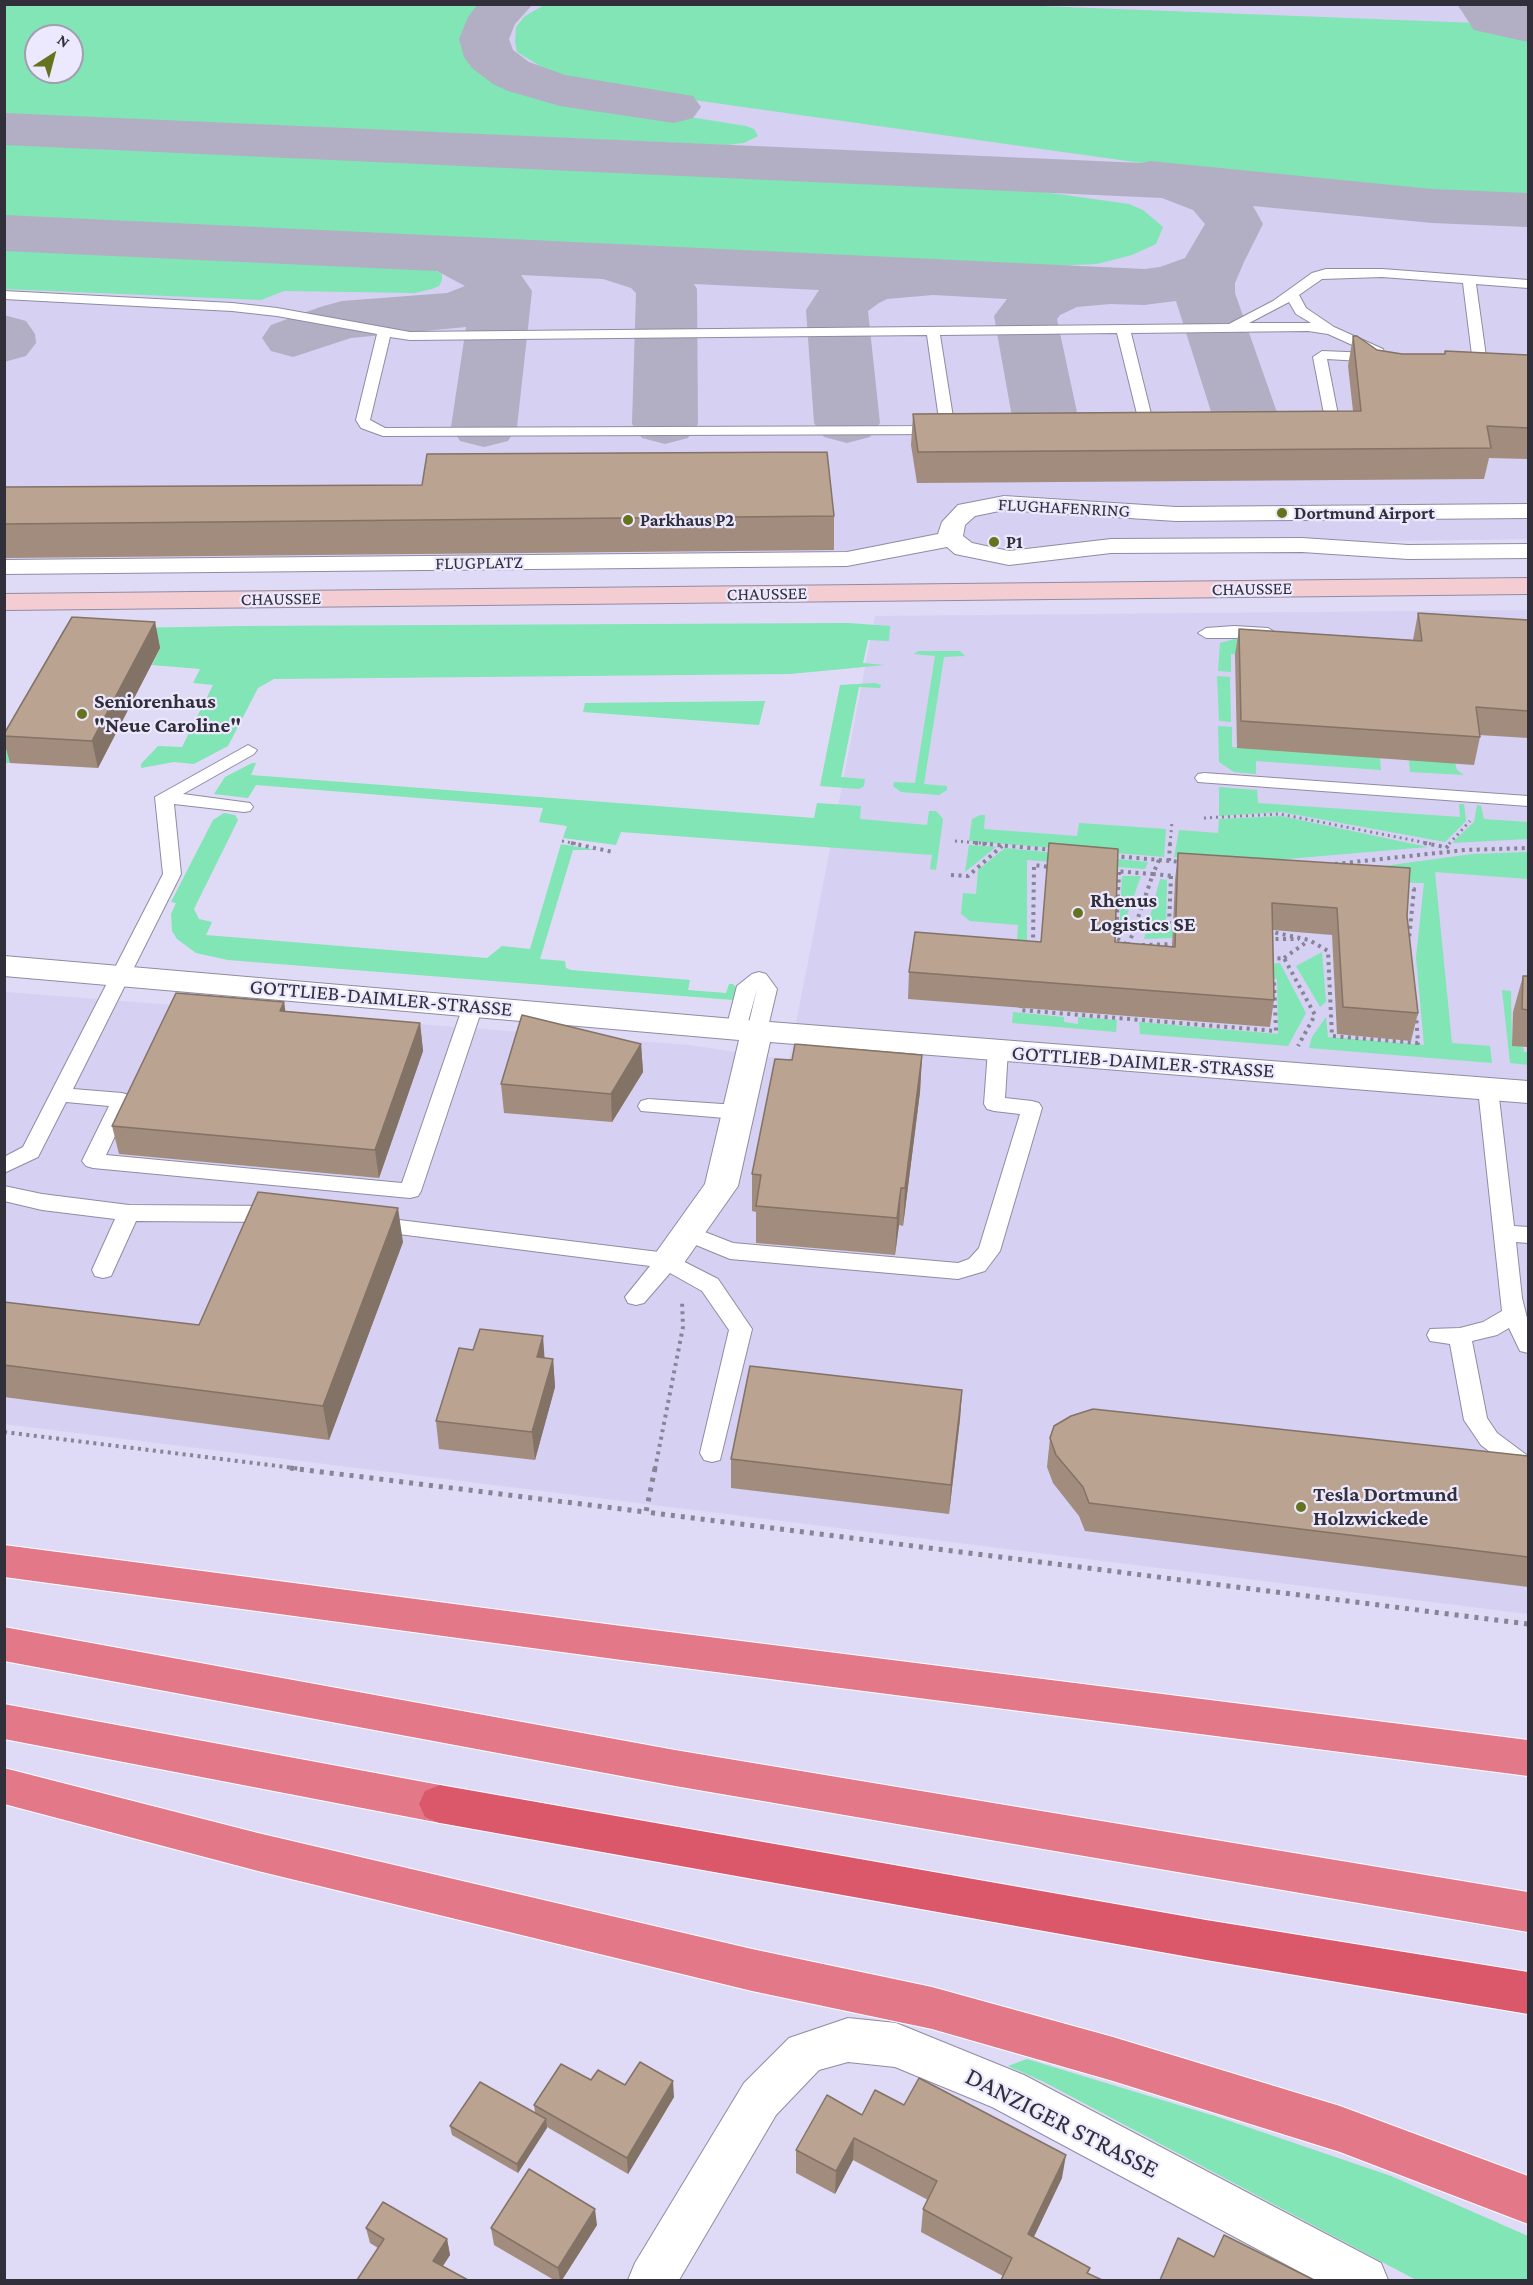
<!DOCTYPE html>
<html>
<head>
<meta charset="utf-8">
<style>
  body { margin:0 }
  #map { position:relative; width:1533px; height:2285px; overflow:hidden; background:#dfdaf5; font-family:"Crimson Pro",serif }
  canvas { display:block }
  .frame { position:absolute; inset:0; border:6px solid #312f3a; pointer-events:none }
  .north { position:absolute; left:24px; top:24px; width:60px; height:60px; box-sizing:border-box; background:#ece8fe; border:2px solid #a19eb0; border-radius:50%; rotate:36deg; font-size:16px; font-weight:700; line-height:24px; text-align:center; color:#312f3a }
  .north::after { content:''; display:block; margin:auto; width:21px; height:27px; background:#66731e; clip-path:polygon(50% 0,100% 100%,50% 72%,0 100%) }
</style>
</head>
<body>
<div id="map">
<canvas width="1533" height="2285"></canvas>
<div class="frame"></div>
<div class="north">N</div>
</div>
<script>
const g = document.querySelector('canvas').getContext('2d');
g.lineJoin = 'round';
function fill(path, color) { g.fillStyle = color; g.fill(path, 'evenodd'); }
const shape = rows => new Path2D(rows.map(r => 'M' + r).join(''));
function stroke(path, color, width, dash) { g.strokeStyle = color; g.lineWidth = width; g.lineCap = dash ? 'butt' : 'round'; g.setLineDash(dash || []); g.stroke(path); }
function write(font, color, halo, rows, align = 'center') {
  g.font = font + ' "Crimson Pro",serif'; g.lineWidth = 4.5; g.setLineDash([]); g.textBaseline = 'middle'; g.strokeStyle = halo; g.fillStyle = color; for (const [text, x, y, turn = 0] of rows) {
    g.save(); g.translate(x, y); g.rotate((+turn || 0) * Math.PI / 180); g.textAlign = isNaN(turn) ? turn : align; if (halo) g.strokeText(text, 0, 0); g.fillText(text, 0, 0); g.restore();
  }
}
fill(shape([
  [4,5,1528,5,1528,539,945,548,847,559,5,564],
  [36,36,72,36,72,72,36,72],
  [1528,610,1528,1614,5,1424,5,992,689,1045,789,1060,875,616]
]), '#d6d0f2');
fill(shape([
  [486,4,470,37,472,50,478,62,492,73,512,83,539,92,571,98,746,126,754,129,758,136,744,143,726,145,5,114,5,5],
  [36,36,72,36,72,72,36,72],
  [546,4,1014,5,1528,25,1528,197,1363,189,1248,178,594,86,555,75,517,52,515,42,516,27,525,16],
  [5,142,1029,190,1129,204,1143,210,1163,227,1156,244,1132,255,1097,264,1051,266,5,217],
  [4,247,428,267,442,274,442,280,439,286,432,289,415,293,284,291,261,300,5,289],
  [849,623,890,626,889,641,868,640,863,663,885,665,790,674,274,679,258,688,228,746,194,764,174,762,141,768,141,764,158,746,182,747,213,685,193,683,200,669,152,665,160,648,78,644,10,763,5,763,5,733,64,629,242,626],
  [1238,638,1347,662,1231,654,1231,672,1218,671,1220,643],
  [918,651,960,651,965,656,944,657,924,784,947,786,947,790,939,795,901,792,893,786,894,782,915,783,935,656,914,654],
  [1217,676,1230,677,1231,722,1219,721],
  [875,683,881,685,880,688,859,687,841,777,865,779,864,786,859,789,820,786,840,685],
  [765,701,759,725,583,712,585,703],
  [1218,726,1232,727,1232,747,1380,758,1381,770,1256,761,1256,774,1234,772,1219,762],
  [1409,760,1455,763,1457,770,1464,775,1410,772],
  [252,763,256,763,251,775,814,818,817,803,861,806,860,819,927,825,929,811,936,811,943,819,936,870,930,869,932,855,621,832,616,845,563,838,567,826,539,822,543,808,256,785,248,798,214,794,225,777],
  [1219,787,1257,790,1258,803,1460,817,1459,804,1464,804,1466,821,1445,842,1281,812,1219,816],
  [1477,805,1481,806,1484,819,1528,822,1528,839,1452,843,1474,822],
  [224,813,235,815,238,820,194,909,199,919,212,922,206,935,487,958,502,946,530,949,561,844,597,850,573,850,540,959,565,961,566,968,571,970,690,980,688,990,726,993,729,984,733,984,736,987,733,1000,228,960,196,953,177,939,172,931,171,914,176,903,171,902,213,820],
  [980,815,985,815,984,829,1077,836,1079,823,1166,829,1164,857,969,841,972,819],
  [1281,816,1428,847,1240,863,1174,857,1179,830,1218,833,1219,819],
  [969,845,996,847,965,872],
  [1005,848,1148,862,1145,869,1027,860,1027,942,1015,971,1018,925,970,921,961,914,963,893,976,894,978,870],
  [1528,852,1528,879,1435,872,1452,1043,1490,1046,1492,1063,1309,1048,1312,1037,1326,1017,1328,1037,1424,1045,1416,957,1424,883,1322,881,1325,874,1472,854],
  [1122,876,1141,876,1119,937],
  [1160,879,1167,880,1166,926,1278,934,1144,939],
  [1322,952,1326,1002,1320,1007,1296,966],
  [1280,963,1306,1013,1288,1046,1140,1034,1139,1022,1278,1034,1277,979,1178,972],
  [1502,990,1511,991,1512,1045,1523,1047,1524,1052,1528,1052,1528,1065,1510,1063],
  [1013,1012,1064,1017,1064,1022,1078,1024,1078,1017,1117,1020,1116,1032,1012,1023],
  [1027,2059,1218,2117,1391,2176,1528,2236,1528,2280,1416,2280,1044,2082,1008,2066]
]), '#81e5b6');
fill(shape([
  [478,4,533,4,515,24,509,39,513,50,529,62,565,75,693,96,701,107,693,118,674,123,560,106,508,91,493,84,472,68,464,57,459,39,468,17,478,4],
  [4,113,1142,163,1150,161,1432,189,1528,193,1528,227,1432,223,1253,206,1263,224,1244,262,1235,283,1235,293,1279,418,1269,432,1246,438,1223,432,1213,418,1176,301,1144,305,1110,304,1077,307,1060,315,1057,319,1078,417,1068,431,1045,437,1022,431,1012,417,994,316,1007,299,933,295,887,299,879,303,868,311,880,423,870,437,847,443,824,437,814,423,806,310,819,290,694,284,697,289,698,424,688,438,665,444,642,438,632,424,636,293,631,288,603,279,521,275,532,291,517,427,508,441,484,447,460,441,451,427,466,327,351,338,293,357,271,351,262,338,271,325,320,307,342,301,447,293,465,286,437,271,4,251,4,215,1144,269,1160,267,1185,258,1205,224,1193,210,1162,198,4,145,4,113],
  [4,315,26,321,35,334,36,343,26,356,4,362,4,315]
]), '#b2aec4');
fill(shape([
  [1457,4,1528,4,1528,42,1474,30,1457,4]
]), '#b2aec4');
const service = shape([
  [1326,269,1382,269,1528,280,1528,288,1476,284,1488,371,1481,375,1474,371,1463,283,1382,277,1322,279,1299,295,1306,308,1334,327,1383,349,1385,358,1378,362,1327,359,1340,425,1335,431,1320,433,1313,429,1315,426,1326,424,1313,357,1322,351,1370,353,1328,334,1308,331,1131,333,1155,430,1148,434,1141,430,1117,333,940,335,955,430,948,434,383,436,361,428,356,420,377,334,277,316,232,311,4,299,4,291,232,303,277,308,410,332,1229,324,1273,301,1312,273,1326,269],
  [1289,302,1296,314,1311,323,1249,323,1289,302],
  [927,335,940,426,385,428,370,420,390,337,410,340,927,335],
  [1234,626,1268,628,1276,633,1268,638,1206,638,1198,633,1206,628,1234,626],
  [248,745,257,750,254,754,183,794,250,803,253,807,250,811,244,812,174,804,181,874,73,1089,122,1093,129,1095,132,1100,106,1155,402,1183,463,1006,466,1002,473,1000,480,1002,483,1006,421,1191,418,1196,410,1198,93,1168,86,1166,82,1161,109,1106,66,1102,38,1157,4,1173,4,1157,23,1147,163,874,155,797,248,745],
  [1204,773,1528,796,1528,806,1198,782,1195,778,1198,774,1204,773],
  [759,972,766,974,777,989,767,1031,764,1036,757,1037,750,1036,747,1031,757,989,746,1029,743,1034,729,1034,726,1029,737,986,752,974,759,972],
  [998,1043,1005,1045,1008,1050,1005,1098,1032,1101,1039,1103,1042,1108,1000,1251,985,1271,958,1279,730,1259,679,1238,676,1233,679,1228,687,1225,733,1243,958,1263,969,1259,979,1248,1020,1114,994,1111,987,1109,984,1104,988,1050,991,1045,998,1043],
  [1488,1082,1495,1084,1498,1089,1514,1226,1528,1227,1528,1243,1516,1242,1522,1298,1528,1322,1528,1353,1520,1351,1509,1328,1497,1335,1472,1341,1487,1418,1497,1433,1528,1456,1528,1477,1520,1475,1481,1445,1464,1420,1450,1344,1430,1341,1427,1335,1430,1329,1460,1328,1483,1322,1502,1311,1478,1089,1481,1084,1488,1082],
  [648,1099,737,1105,744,1107,747,1112,744,1117,737,1119,641,1111,638,1106,641,1101,648,1099],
  [4,1186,42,1194,129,1205,275,1206,283,1209,286,1214,283,1219,275,1222,136,1221,111,1276,103,1278,95,1276,92,1270,115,1219,42,1210,4,1201,4,1186],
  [375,1217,667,1253,718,1279,752,1329,720,1460,712,1462,704,1460,700,1453,729,1330,702,1291,670,1273,644,1303,636,1305,628,1303,625,1297,650,1266,367,1230,364,1225,367,1220,375,1217]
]);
const minor = shape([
  [1004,496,1176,507,1528,504,1528,518,1176,521,1004,510,975,516,965,525,963,536,972,543,1009,551,1111,539,1302,538,1408,545,1528,544,1528,558,1408,559,1302,552,1111,553,1009,565,955,554,947,547,847,566,4,574,4,560,847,552,938,534,942,522,958,505,1004,496],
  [4,956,757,1021,1528,1081,1528,1103,770,1042,738,1186,679,1270,667,1273,655,1270,650,1261,705,1184,739,1040,4,976,4,956],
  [848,2018,896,2023,1024,2075,1381,2263,1388,2280,1315,2280,992,2107,895,2067,848,2062,819,2070,776,2115,679,2280,628,2280,635,2263,744,2083,789,2038,848,2018]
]);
const secondary = shape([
  [1528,578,1528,594,4,610,4,594,1528,578]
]);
const trunk = shape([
  [4,1545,614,1625,1528,1740,1528,1776,614,1659,4,1577,4,1545],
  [4,1627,675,1750,1528,1892,1528,1932,675,1786,4,1661,4,1627],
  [4,1704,440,1785,455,1791,461,1804,455,1817,440,1823,4,1739,4,1704],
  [4,1768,258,1833,752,1949,932,1987,1113,2037,1340,2106,1528,2176,1528,2224,1340,2152,1113,2081,932,2029,752,1991,258,1871,4,1804,4,1768]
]);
const motorway = shape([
  [440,1785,1206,1920,1528,1972,1528,2014,1206,1960,440,1823,425,1817,419,1804,425,1791,440,1785]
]);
stroke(service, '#908ba4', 2);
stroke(minor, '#908ba4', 2);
stroke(secondary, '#908ba4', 2);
stroke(trunk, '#fff', 2);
stroke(motorway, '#fff', 2);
stroke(shape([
  [1204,818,1280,814,1432,844],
  [562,841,578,844],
  [955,841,992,844],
  [1170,844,1172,822],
  [1449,844,1470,821]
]), '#888497', 3, [2, 4]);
stroke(shape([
  [571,843,613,852],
  [975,843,1053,850],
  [1424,843,1445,847],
  [1446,848,1451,843],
  [1114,856,1181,862],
  [1159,860,1153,874,1172,876],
  [1169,861,1170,843],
  [1335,864,1465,850,1528,848],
  [1113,871,1153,874,1128,947],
  [1119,872,1116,938,1126,944],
  [951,875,968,876,1002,846],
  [1171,876,1169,924,1177,925],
  [1406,889,1414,889,1409,939],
  [1268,931,1309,940,1328,951,1332,1036,1418,1043,1416,1015],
  [1268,939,1299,939],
  [1033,945,1034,865,1049,867],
  [1142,945,1177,944],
  [1284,958,1308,941],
  [1270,959,1284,958,1315,1015,1298,1046],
  [1021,1005,1020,1010,1276,1031,1274,981,1270,981],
  [4,1432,302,1469],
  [655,1469,683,1327,682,1301]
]), '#888497', 4, [3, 4.5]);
stroke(shape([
  [290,1468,646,1512],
  [655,1468,646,1512,1528,1624]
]), '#888497', 5, [4, 6]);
fill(service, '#fff');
fill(minor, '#fff');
fill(secondary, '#f4cdd2');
fill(trunk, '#e27888');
fill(motorway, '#db576a');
fill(shape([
  [1353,336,1377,350,1402,354,1445,354,1445,351,1528,355,1528,459,1489,458,1484,479,917,483,911,445,913,414,1353,411,1348,366],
  [4,487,834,516,834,550,4,558],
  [1418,613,1528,620,1528,738,1479,735,1480,737,1474,765,1237,748,1235,655,1239,629,1413,640],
  [155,622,160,648,98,768,10,763,4,741,4,734],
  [1049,843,1115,942,1172,947,1175,880,1178,853,1407,916,1418,1013,1411,1041,1337,1034,1332,935,1273,930,1274,1000,1270,1027,908,999,909,972,1041,942],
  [1523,976,1528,976,1528,1050,1527,1047,1512,1046,1513,1012],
  [284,1002,285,1011,420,1023,423,1051,379,1178,119,1154,112,1126],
  [641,1044,643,1072,612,1122,504,1113,501,1084],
  [922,1055,920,1092,903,1226,899,1225,895,1255,756,1243,756,1212,752,1211,752,1174],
  [403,1242,329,1440,4,1397,4,1302,199,1325],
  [545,1358,553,1359,555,1387,535,1460,439,1449,436,1421],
  [962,1390,960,1419,949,1514,731,1488,731,1459],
  [1050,1438,1528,1456,1528,1587,1085,1531,1079,1516,1053,1483,1047,1467],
  [591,2080,625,2085,674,2097,628,2174,547,2127,518,2173,452,2135,450,2126,535,2113,534,2105],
  [904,2105,1062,2178,1034,2237,1088,2273,1003,2276,921,2232,923,2209,928,2200,853,2160,835,2194,796,2173,796,2150,862,2115],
  [597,2225,562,2280,554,2280,494,2245,491,2228],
  [366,2228,447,2239,450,2255,443,2266,378,2248,370,2243]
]), '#a18c7d');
fill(shape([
  [155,622,160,648,98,768,92,741],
  [284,1002,288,1029,280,1011],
  [420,1023,423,1051,379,1178,375,1150],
  [641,1044,643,1072,612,1122,611,1094],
  [922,1055,920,1092,903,1226,905,1188],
  [901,1188,899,1225,895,1255,897,1218],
  [398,1208,403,1242,329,1440,323,1406],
  [543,1336,545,1364,537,1357],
  [553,1359,555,1387,535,1460,532,1432],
  [962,1390,960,1419,949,1514,951,1485],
  [673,2081,674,2097,628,2174,627,2158],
  [546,2119,547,2128,518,2173,517,2164],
  [854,2138,853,2160,835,2194,836,2171],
  [1066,2155,1062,2178,1024,2257,1028,2234],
  [595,2209,597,2225,562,2280,560,2280,558,2268],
  [447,2239,450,2255,436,2276,433,2261]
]), '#837266');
const building = shape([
  [1353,336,1357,336,1377,350,1402,354,1445,354,1445,351,1528,355,1528,428,1487,426,1491,448,918,452,913,414,1361,411,1353,336],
  [827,452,834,516,4,524,4,487,422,485,427,454,827,452],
  [1418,613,1528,620,1528,711,1476,707,1480,737,1241,721,1239,629,1422,641,1418,613],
  [72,617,155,622,92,741,4,736,4,734,72,617],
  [1049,843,1118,849,1115,942,1175,947,1178,853,1410,868,1407,916,1418,1013,1343,1007,1337,908,1272,903,1274,1000,909,972,915,932,1041,942,1049,843],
  [1523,976,1528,976,1528,1010,1522,1009,1523,976],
  [176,993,284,1002,280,1011,420,1023,375,1150,112,1126,176,993],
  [522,1015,641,1044,611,1094,501,1084,522,1015],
  [795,1044,922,1055,905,1188,901,1188,897,1218,756,1206,761,1175,752,1174,775,1059,792,1060,795,1044],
  [258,1192,398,1208,323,1406,4,1365,4,1302,199,1325,258,1192],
  [480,1329,543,1336,537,1357,553,1359,532,1432,436,1421,459,1348,473,1350,480,1329],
  [750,1366,962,1390,951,1485,731,1459,750,1366],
  [1093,1409,1528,1456,1528,1557,1089,1503,1083,1487,1056,1455,1050,1438,1054,1426,1071,1416,1093,1409],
  [640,2062,673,2081,627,2158,534,2105,561,2064,591,2080,598,2070,625,2085,640,2062],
  [919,2078,1066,2155,1028,2234,1090,2268,1087,2273,1102,2280,1001,2280,1012,2258,923,2209,937,2181,854,2138,836,2171,796,2150,827,2095,862,2115,875,2090,904,2105,919,2078],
  [480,2082,546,2119,517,2164,450,2126,480,2082],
  [529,2169,595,2209,558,2268,491,2228,529,2169],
  [383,2202,447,2239,433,2261,468,2280,357,2280,384,2239,366,2228,383,2202],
  [1224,2235,1314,2280,1160,2280,1178,2238,1214,2257,1224,2235]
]);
fill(building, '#bba391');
stroke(building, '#837266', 1.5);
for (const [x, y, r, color] of [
  [1282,513,6,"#66731e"],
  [628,520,6,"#66731e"],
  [994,542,6,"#66731e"],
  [82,714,6,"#66731e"],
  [1078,913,6,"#66731e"],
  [1301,1507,6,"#66731e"]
]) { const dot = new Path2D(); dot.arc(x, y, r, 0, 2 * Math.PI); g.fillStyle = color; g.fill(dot); stroke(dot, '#ece8fe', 2); }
write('18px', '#312f3a', '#ece8fe', [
  ["FLUGHAFENRING",1064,508,3],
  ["FLUGPLATZ",479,563,-1],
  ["CHAUSSEE",1252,589,-1],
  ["CHAUSSEE",767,594,-1],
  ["CHAUSSEE",281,599,-1]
]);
write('bold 18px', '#312f3a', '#ece8fe', [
  ["Dortmund Airport",1294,513],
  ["Parkhaus P2",640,520],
  ["P1",1006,542]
], 'left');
write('bold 21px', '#312f3a', '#ece8fe', [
  ["Seniorenhaus",94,702],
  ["\"Neue Caroline\"",94,726],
  ["Rhenus",1090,901],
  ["Logistics SE",1090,925],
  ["Tesla Dortmund",1313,1495],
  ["Holzwickede",1313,1519]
], 'left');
write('21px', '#312f3a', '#ece8fe', [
  ["GOTTLIEB-DAIMLER-STRASSE",381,998,5],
  ["GOTTLIEB-DAIMLER-STRASSE",1143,1062,4]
]);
write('26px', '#312f3a', '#ece8fe', [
  ["DANZIGER STRASSE",1062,2123,27]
]);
</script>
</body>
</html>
